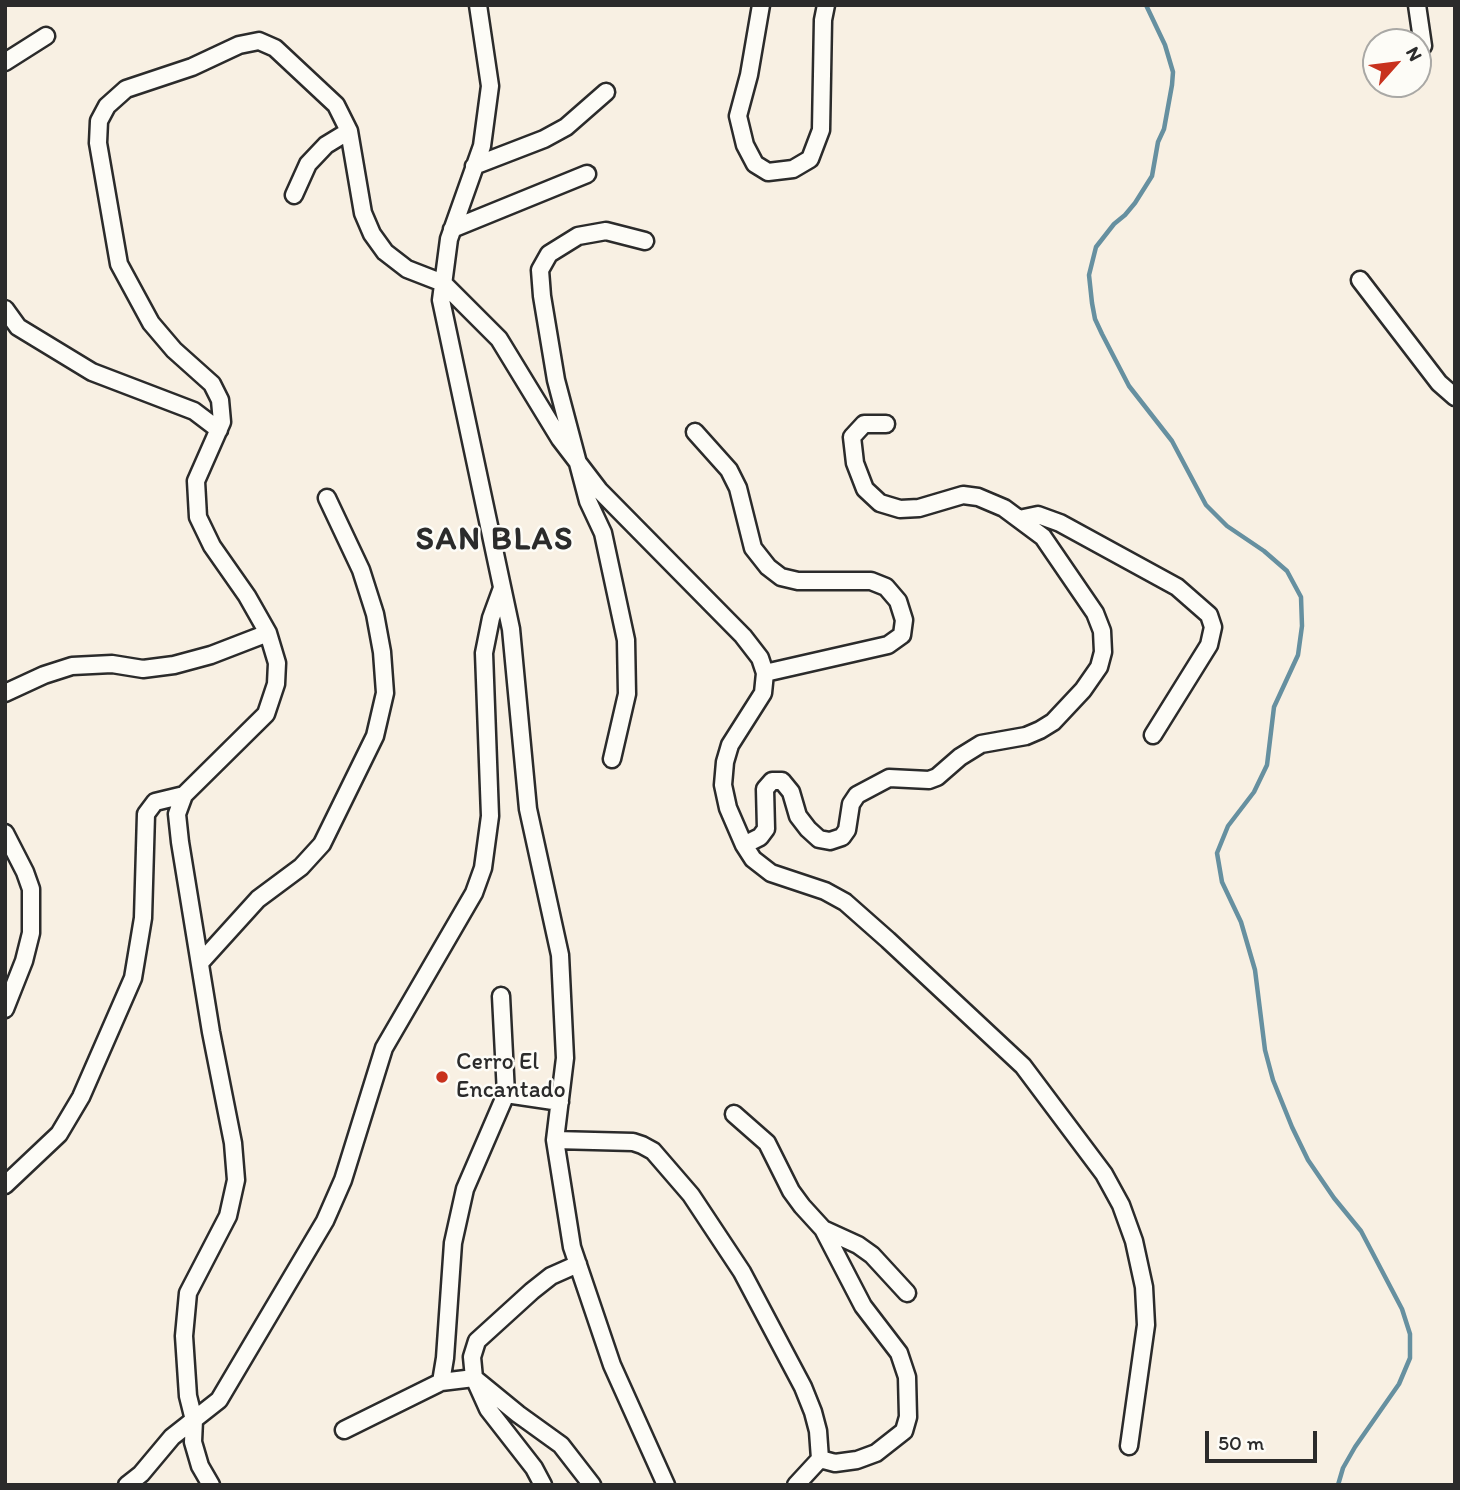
<!DOCTYPE html>
<html>
<head>
<meta charset="utf-8">
<style>
  body { margin:0 }
  #map { position:relative; width:1460px; height:1490px; overflow:hidden; background:#f8f0e3; font-family:Itim,sans-serif }
  canvas { display:block }
  .frame { position:absolute; inset:0; border:7px solid #2b2b2b; pointer-events:none }
  .north { position:absolute; left:1362px; top:28px; width:70px; height:70px; box-sizing:border-box; background:#fdfcf7; border:2px solid #a9a8a5; border-radius:50%; rotate:62deg; font-size:19px; font-weight:700; line-height:28px; text-align:center; color:#2b2b2b }
  .north::after { content:''; display:block; margin:auto; width:24px; height:32px; background:#c8321e; clip-path:polygon(50% 0,100% 100%,50% 72%,0 100%) }
  .scale { position:absolute; left:1205px; top:1431px; width:112px; height:32px; box-sizing:border-box; border:4px solid #2b2b2b; border-top:0; padding-left:9px; font-size:21px; line-height:24px; white-space:nowrap; color:#2b2b2b; -webkit-text-stroke:5px #fdfcf7; paint-order:stroke }
</style>
</head>
<body>
<div id="map">
<canvas width="1460" height="1490"></canvas>
<div class="frame"></div>
<div class="north">N</div>
<div class="scale">50 m</div>
</div>
<script>
const g = document.querySelector('canvas').getContext('2d');
g.lineJoin = 'round';
const shape = rows => new Path2D(rows.map(r => 'M' + r).join(''));
function stroke(path, color, width, dash) { g.strokeStyle = color; g.lineWidth = width; g.lineCap = dash ? 'butt' : 'round'; g.setLineDash(dash || []); g.stroke(path); }
function write(font, color, halo, rows, align = 'center') {
  g.font = font + ' Itim,sans-serif'; g.lineWidth = 5; g.setLineDash([]); g.textBaseline = 'middle'; g.strokeStyle = halo; g.fillStyle = color; for (const [text, x, y, turn = 0] of rows) {
    g.save(); g.translate(x, y); g.rotate((+turn || 0) * Math.PI / 180); g.textAlign = isNaN(turn) ? turn : align; if (halo) g.strokeText(text, 0, 0); g.fillText(text, 0, 0); g.restore();
  }
}
stroke(shape([
  [1146,5,1165,45,1173,72,1172,85,1164,129,1158,142,1152,176,1135,203,1125,215,1114,224,1096,247,1089,275,1092,303,1095,319,1102,334,1129,386,1172,441,1206,505,1227,526,1264,551,1287,571,1301,597,1302,626,1298,655,1274,707,1267,765,1254,792,1228,826,1217,853,1222,882,1241,922,1255,970,1265,1050,1273,1080,1292,1127,1308,1160,1334,1198,1361,1231,1402,1309,1410,1334,1410,1358,1399,1384,1355,1447,1343,1468,1338,1485]
]), '#6690a0', 4.5);
const minor = shape([
  [478,5,490,86,482,146,449,239,441,300,511,629,528,809,560,955,565,1058,555,1140,572,1247,612,1365,666,1485],
  [761,5,749,75,738,116,745,145,755,164,768,172,793,169,810,159,821,130,823,20,826,5],
  [1417,5,1423,46],
  [5,62,46,36],
  [474,166,544,139,566,127,606,92],
  [294,195,308,164,326,145,349,131],
  [452,229,587,174],
  [1360,280,1439,383,1455,397],
  [5,309,18,327,92,372,194,411,219,430],
  [695,432,729,470,738,488,753,548,768,567,781,577,798,581,871,581,886,587,898,601,904,620,902,635,888,645,765,673],
  [1019,519,1038,515,1060,523,1177,587,1209,615,1213,627,1209,645,1153,735],
  [5,693,44,675,72,666,112,664,143,669,174,665,211,655,268,633],
  [612,759,627,694,626,640,603,533,588,501,556,380,542,296,540,270,549,254,578,236,606,231,645,241],
  [5,833,25,872,31,889,31,933,24,961,5,1009],
  [744,845,760,837,766,829,765,789,772,781,782,781,791,792,798,816,808,829,819,839,830,841,842,837,847,830,851,804,857,795,889,778,929,780,937,777,960,757,981,744,1026,736,1040,730,1053,722,1083,690,1099,667,1103,652,1102,631,1095,613,1043,537,1004,508,978,497,963,495,919,508,900,509,880,503,865,489,855,463,852,437,864,424,886,424],
  [200,963,258,899,301,867,322,844,375,736,385,693,382,652,375,614,361,570,327,498],
  [506,1094,560,1102],
  [734,1114,767,1143,791,1191,802,1206,823,1229,863,1306,899,1353,907,1377,908,1417,904,1431,876,1453,857,1460,835,1463,820,1459],
  [555,1140,633,1142,642,1145,653,1151,691,1195,742,1272,803,1387,813,1412,818,1431,820,1459,796,1485],
  [5,1185,59,1134,81,1097,133,978,143,918,146,814,155,802,184,795],
  [823,1229,858,1245,872,1255,907,1293],
  [441,1382,445,1358,453,1243,465,1189,506,1094,501,996],
  [344,1430,441,1382,474,1378,518,1414,561,1445,592,1485],
  [127,1485,141,1474,172,1437,219,1400,325,1221,343,1180,384,1048,474,893,483,868,490,816,484,653,491,618,502,588],
  [211,1485,200,1466,193,1442,194,1420,188,1396,184,1336,188,1293,228,1216,236,1180,233,1143,211,1032,180,842,177,814,184,795,266,714,276,684,277,663,268,633,247,596,212,546,198,517,196,481,222,422,220,400,212,384,174,350,151,323,119,264,98,143,99,121,107,106,126,89,192,67,239,45,259,41,275,48,336,105,349,131,363,213,372,234,385,252,407,269,443,283,499,339,560,439,599,490,743,636,760,658,765,673,763,693,730,745,725,762,723,785,728,808,744,845,753,859,771,873,825,891,845,902,888,940,1023,1066,1104,1174,1121,1205,1134,1241,1144,1287,1146,1325,1129,1446],
  [543,1485,534,1468,488,1409,474,1378,472,1357,477,1341,532,1291,551,1276,578,1264]
]);
stroke(minor, '#2b2b2b', 21);
stroke(minor, '#fdfcf7', 16);
for (const [x, y, r, color] of [
  [442,1077,7,"#c8321e"]
]) { const dot = new Path2D(); dot.arc(x, y, r, 0, 2 * Math.PI); g.fillStyle = color; g.fill(dot); stroke(dot, '#fdfcf7', 2.5); }
write('24px', '#2b2b2b', '#fdfcf7', [
  ["Cerro El",456,1063],
  ["Encantado",456,1091]
], 'left');
g.letterSpacing = '2px';
write('bold 32px', '#2b2b2b', '#fdfcf7', [
  ["SAN BLAS",495,541]
]);
g.letterSpacing = '0px';
</script>
</body>
</html>
